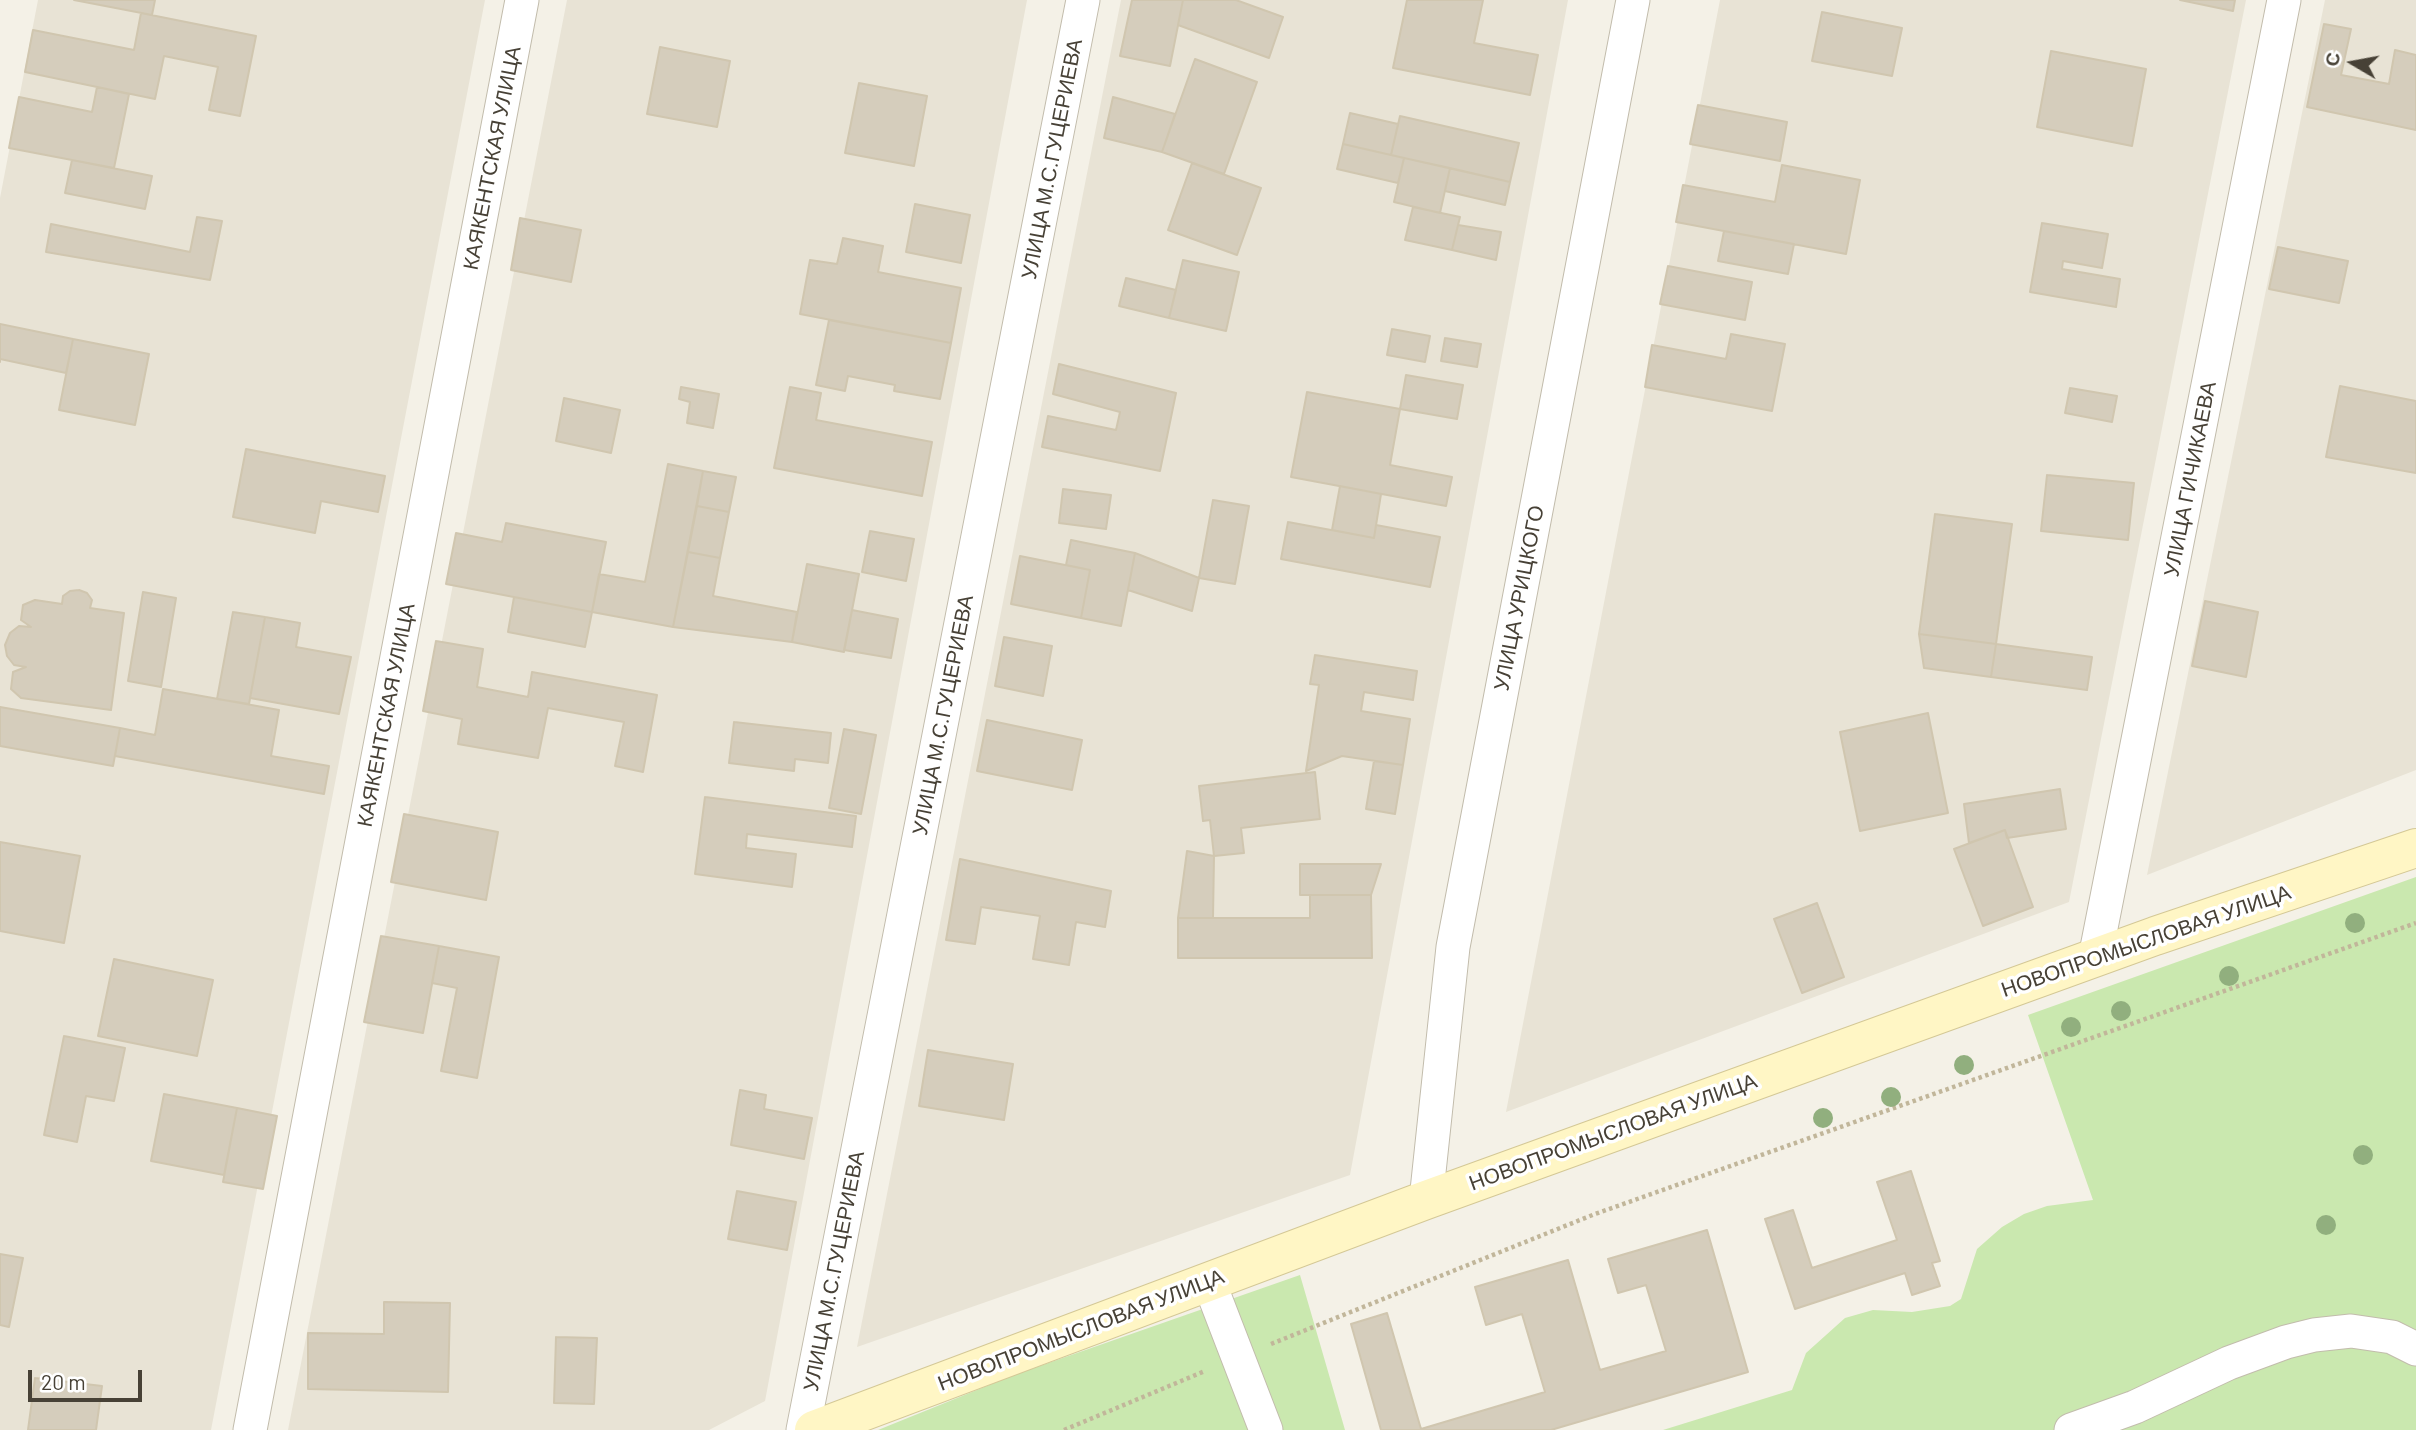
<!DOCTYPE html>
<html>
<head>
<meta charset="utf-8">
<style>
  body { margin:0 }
  #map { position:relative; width:2416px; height:1430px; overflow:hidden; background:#f4f1e7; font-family:Barlow,sans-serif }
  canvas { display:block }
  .north { position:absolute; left:2318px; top:28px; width:70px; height:70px; -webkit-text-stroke:5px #fff; paint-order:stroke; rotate:280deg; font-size:19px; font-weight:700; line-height:28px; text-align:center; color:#474136 }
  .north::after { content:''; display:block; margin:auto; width:24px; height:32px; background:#474136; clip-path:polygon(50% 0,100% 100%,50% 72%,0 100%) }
  .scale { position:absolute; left:28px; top:1370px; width:114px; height:32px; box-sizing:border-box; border:4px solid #474136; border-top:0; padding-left:9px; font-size:21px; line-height:24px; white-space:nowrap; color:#474136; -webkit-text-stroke:5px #fff; paint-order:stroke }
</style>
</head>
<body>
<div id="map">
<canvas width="2416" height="1430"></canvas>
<div class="north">С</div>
<div class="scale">20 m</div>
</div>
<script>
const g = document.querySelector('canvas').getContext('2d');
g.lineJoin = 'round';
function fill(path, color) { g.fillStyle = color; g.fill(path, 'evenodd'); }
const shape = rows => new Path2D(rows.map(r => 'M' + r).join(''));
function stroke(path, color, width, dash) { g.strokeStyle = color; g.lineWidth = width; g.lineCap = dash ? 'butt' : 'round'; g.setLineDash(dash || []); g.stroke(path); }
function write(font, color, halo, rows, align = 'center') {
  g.font = font + ' Barlow,sans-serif'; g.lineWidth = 7; g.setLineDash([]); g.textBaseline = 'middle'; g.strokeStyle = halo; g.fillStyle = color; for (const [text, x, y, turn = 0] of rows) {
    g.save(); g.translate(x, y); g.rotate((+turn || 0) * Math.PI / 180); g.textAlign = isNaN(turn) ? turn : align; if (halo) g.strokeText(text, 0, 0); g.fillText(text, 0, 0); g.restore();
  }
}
fill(shape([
  [38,0,485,0,211,1430,0,1430,0,198],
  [567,0,1027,0,765,1401,709,1430,288,1430],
  [1121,0,1568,0,1350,1175,857,1347],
  [1720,0,2246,0,2069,902,1506,1112],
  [2325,0,2416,0,2416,770,2147,875]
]), '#e8e3d5');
fill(shape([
  [2416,877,2416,1430,1663,1430,1792,1390,1806,1353,1845,1318,1873,1310,1912,1312,1950,1306,1961,1299,1977,1249,2002,1227,2024,1214,2047,1206,2093,1200,2028,1015],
  [1300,1275,1345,1430,878,1430,1014,1375]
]), '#cae8af');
const building = shape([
  [74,0,155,0,152,15,74,0],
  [1132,0,1183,0,1170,66,1120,56,1132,0],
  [1183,0,1236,0,1283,17,1269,58,1178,25,1183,0],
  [1407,0,1483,0,1474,43,1538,55,1530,95,1393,68,1407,0],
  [2180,0,2235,0,2233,11,2180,0],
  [1822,12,1902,28,1892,76,1812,61,1822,12],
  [141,13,256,36,240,116,209,110,218,67,164,56,155,99,25,72,33,30,134,50,141,13],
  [2324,24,2351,29,2341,75,2389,84,2395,50,2416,55,2416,130,2307,107,2324,24],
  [660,47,730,61,717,127,647,114,660,47],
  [2051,51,2146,69,2132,146,2037,127,2051,51],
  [1195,59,1257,82,1224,174,1162,152,1195,59],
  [859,83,927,96,914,166,845,153,859,83],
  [97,87,129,94,114,168,9,148,19,97,92,112,97,87],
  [1113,97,1175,114,1162,152,1104,138,1113,97],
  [1698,105,1787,122,1780,161,1690,144,1698,105],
  [1350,113,1398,124,1391,155,1343,144,1350,113],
  [1400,116,1519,143,1510,182,1391,155,1400,116],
  [1343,144,1404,158,1398,183,1337,169,1343,144],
  [1404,158,1450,168,1440,213,1394,202,1404,158],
  [72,160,152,176,145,209,65,193,72,160],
  [1192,163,1261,188,1237,255,1168,230,1192,163],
  [1782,165,1860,180,1846,254,1676,222,1683,185,1775,202,1782,165],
  [1450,168,1510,182,1505,205,1445,191,1450,168],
  [915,204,970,215,961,263,906,252,915,204],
  [1413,207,1460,217,1452,250,1405,240,1413,207],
  [197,217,222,221,210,280,46,252,51,224,190,252,197,217],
  [520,218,581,230,571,282,511,270,520,218],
  [2042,223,2108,234,2102,268,2063,261,2062,269,2120,279,2116,307,2030,292,2042,223],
  [1458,225,1501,232,1496,260,1452,250,1458,225],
  [1724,231,1794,244,1788,274,1718,261,1724,231],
  [843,238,883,246,878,272,961,288,951,343,800,314,810,260,837,264,843,238],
  [2278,247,2348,261,2339,303,2269,289,2278,247],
  [1183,260,1239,272,1226,331,1169,318,1183,260],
  [1668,266,1752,282,1745,320,1660,304,1668,266],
  [1126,278,1176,290,1169,318,1119,306,1126,278],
  [829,320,951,343,940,399,894,391,895,385,848,376,845,391,816,385,829,320],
  [0,324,73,339,66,373,0,359,0,362,0,324],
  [1392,329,1430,336,1425,362,1387,355,1392,329],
  [1731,334,1785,344,1772,411,1645,387,1652,345,1726,359,1731,334],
  [1445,338,1481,344,1477,367,1441,361,1445,338],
  [73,339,149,354,135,425,59,410,73,339],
  [1059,364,1176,393,1160,471,1042,447,1048,416,1116,430,1120,412,1053,394,1059,364],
  [1406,375,1463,385,1457,419,1400,409,1406,375],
  [2340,386,2416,401,2416,473,2326,457,2340,386],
  [681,387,719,394,713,428,687,423,690,402,679,399,681,387],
  [790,387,821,393,816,420,932,442,922,496,774,468,790,387],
  [2070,388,2117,396,2112,422,2065,413,2070,388],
  [1307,392,1400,409,1390,465,1452,477,1446,506,1291,477,1307,392],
  [564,398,620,410,611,453,556,441,564,398],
  [246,449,385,476,378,512,321,501,315,533,233,517,246,449],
  [668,464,703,471,673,627,592,612,599,574,645,582,668,464],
  [703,471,736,477,729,512,697,506,703,471],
  [2047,475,2134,483,2128,540,2041,531,2047,475],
  [1340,486,1381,494,1374,538,1332,530,1340,486],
  [1063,489,1111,495,1106,529,1059,523,1063,489],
  [1213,500,1249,506,1235,584,1199,578,1213,500],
  [697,506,729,512,720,558,688,552,697,506],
  [1935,514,2012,524,1996,644,1919,634,1935,514],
  [1288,522,1374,538,1376,525,1440,537,1430,587,1281,559,1288,522],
  [506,523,606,542,592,612,446,584,456,533,502,542,506,523],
  [870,531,914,539,906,581,862,572,870,531],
  [1071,540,1135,553,1121,626,1081,618,1090,570,1066,565,1071,540],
  [688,552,720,558,713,596,797,612,792,642,673,627,688,552],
  [1135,553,1199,578,1192,611,1128,590,1135,553],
  [1020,556,1090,570,1081,618,1011,604,1020,556],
  [807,564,859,574,844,652,792,642,807,564],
  [79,590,87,593,92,600,90,608,124,613,111,710,21,698,11,689,13,672,26,667,14,665,7,656,5,645,10,633,19,626,31,627,21,620,23,605,35,600,62,604,63,596,70,591,79,590],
  [143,592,176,598,161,687,128,681,143,592],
  [514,597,592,612,585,647,508,632,514,597],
  [2205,601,2258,612,2246,677,2192,666,2205,601],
  [852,610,898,619,891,658,844,650,852,610],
  [233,612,265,617,249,704,217,699,233,612],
  [265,617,300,623,296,647,351,657,339,714,250,698,265,617],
  [1919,634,1996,644,1991,677,1924,668,1919,634],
  [1004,637,1052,646,1043,696,995,686,1004,637],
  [436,641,483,649,477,687,528,697,532,672,657,695,643,772,615,766,624,722,548,708,538,758,458,744,462,719,423,711,436,641],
  [1996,644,2092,657,2087,690,1991,677,1996,644],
  [1315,655,1417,671,1413,700,1364,692,1361,711,1410,719,1403,765,1342,756,1306,771,1319,685,1310,684,1315,655],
  [163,689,279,710,271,756,329,766,324,794,115,756,120,728,155,735,163,689],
  [0,707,120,728,113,766,0,746,0,707],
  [1928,713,1948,813,1860,831,1840,732,1928,713],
  [987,720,1082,740,1072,790,977,771,987,720],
  [734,722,831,733,828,763,795,759,794,771,729,763,734,722],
  [844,729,876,735,861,814,829,808,844,729],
  [1374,761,1403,765,1395,814,1366,809,1374,761],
  [1315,772,1320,819,1241,828,1244,853,1214,856,1210,820,1203,821,1199,786,1315,772],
  [2060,789,2066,829,2007,838,2005,830,1969,843,1964,804,2060,789],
  [705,797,856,816,852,847,747,834,746,848,796,854,792,887,695,874,705,797],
  [404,814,498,832,486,900,391,882,404,814],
  [2005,830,2033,907,1983,926,1954,849,2005,830],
  [0,842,80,856,64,943,0,931,0,842],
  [1187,851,1214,856,1213,918,1178,918,1187,851],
  [960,859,1111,891,1105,927,1076,922,1069,965,1033,959,1040,916,981,907,975,944,946,940,960,859],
  [1300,864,1381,864,1371,895,1300,895,1300,864],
  [1310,895,1371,895,1372,958,1178,958,1178,918,1310,918,1310,895],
  [1817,903,1844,977,1802,993,1774,919,1817,903],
  [381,936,439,946,423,1033,364,1022,381,936],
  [439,946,499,957,477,1078,441,1071,457,988,432,983,439,946],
  [114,959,213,980,197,1056,98,1036,114,959],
  [64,1036,125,1048,114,1101,86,1096,77,1142,44,1135,64,1036],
  [928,1050,1013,1064,1004,1120,919,1106,928,1050],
  [740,1090,766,1095,764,1109,812,1118,804,1159,731,1145,740,1090],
  [164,1094,237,1108,224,1175,151,1161,164,1094],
  [237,1108,277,1116,263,1189,223,1182,237,1108],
  [1911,1171,1940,1261,1932,1263,1940,1286,1912,1295,1905,1273,1795,1309,1765,1219,1793,1210,1812,1268,1897,1240,1877,1182,1911,1171],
  [737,1191,796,1202,787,1250,728,1239,737,1191],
  [1707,1230,1748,1372,1551,1430,1381,1430,1351,1324,1387,1313,1421,1429,1545,1392,1522,1314,1486,1325,1475,1287,1568,1260,1600,1370,1666,1351,1646,1285,1618,1293,1608,1259,1707,1230],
  [0,1254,23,1258,9,1327,0,1325,0,1254],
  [384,1302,450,1303,448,1392,308,1389,308,1333,384,1334,384,1302],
  [556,1337,597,1338,594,1404,554,1403,556,1337],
  [35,1378,102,1386,96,1430,28,1430,35,1378]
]);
fill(building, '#d5cdbc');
stroke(building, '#d0c6af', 2);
const minor = shape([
  [2095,958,2284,0],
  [1426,1200,1453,947,1633,0],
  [1209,1282,1266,1430],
  [250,1430,522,0],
  [803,1430,1083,0],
  [2071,1430,2135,1407,2229,1363,2286,1342,2314,1335,2351,1331,2392,1337,2416,1349]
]);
const secondary = shape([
  [814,1430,1426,1200,2155,936,2416,848]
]);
stroke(minor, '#c2bcac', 35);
stroke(secondary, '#d4c896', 40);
stroke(shape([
  [1271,1344,1595,1214,2416,923],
  [1064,1430,1205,1371]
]), '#c1b69a', 4.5, [3.5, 3.5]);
stroke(minor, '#fff', 33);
stroke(secondary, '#fff6c5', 38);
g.fillStyle = '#91af7e';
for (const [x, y] of [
  [2355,923],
  [2229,976],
  [2121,1011],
  [2071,1027],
  [1964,1065],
  [1891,1097],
  [1823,1118],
  [2363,1155],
  [2326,1225]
]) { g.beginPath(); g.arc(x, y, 10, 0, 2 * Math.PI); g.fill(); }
write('21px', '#474136', '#fff', [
  ["КАЯКЕНТСКАЯ УЛИЦА",492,158,-79],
  ["УЛИЦА М.С.ГУЦЕРИЕВА",1052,159,-79],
  ["УЛИЦА ГИЧИКАЕВА",2190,479,-79],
  ["УЛИЦА УРИЦКОГО",1519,598,-79],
  ["КАЯКЕНТСКАЯ УЛИЦА",386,715,-79],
  ["УЛИЦА М.С.ГУЦЕРИЕВА",943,715,-79],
  ["НОВОПРОМЫСЛОВАЯ УЛИЦА",2146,941,-19],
  ["НОВОПРОМЫСЛОВАЯ УЛИЦА",1613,1132,-20],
  ["УЛИЦА М.С.ГУЦЕРИЕВА",834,1271,-79],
  ["НОВОПРОМЫСЛОВАЯ УЛИЦА",1081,1330,-21]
]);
</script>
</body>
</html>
